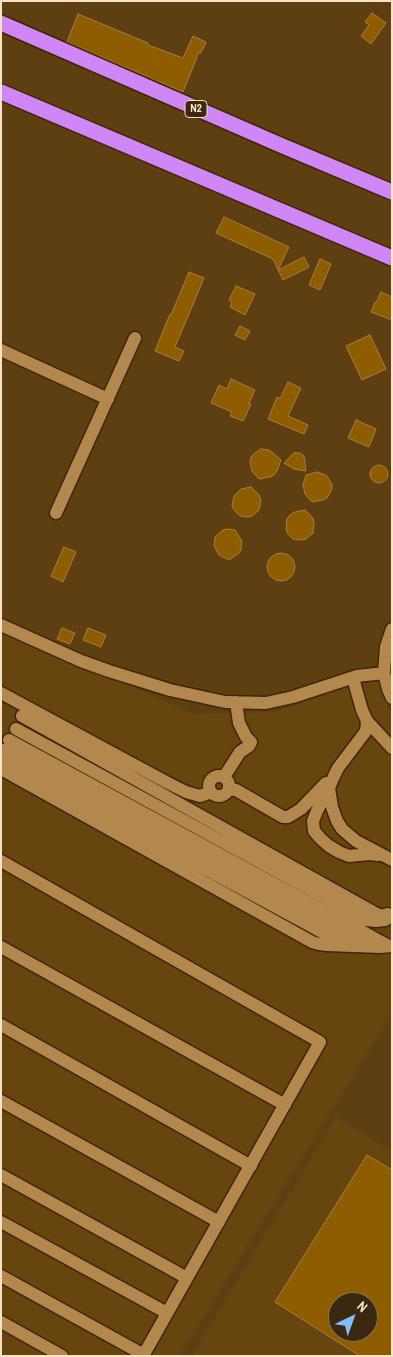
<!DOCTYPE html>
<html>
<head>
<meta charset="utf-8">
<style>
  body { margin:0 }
  #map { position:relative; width:393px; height:1357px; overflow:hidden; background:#5d3f11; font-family:"Archivo Narrow",sans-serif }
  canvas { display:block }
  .frame { position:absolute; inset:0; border:2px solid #f9e2c5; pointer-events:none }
  .north { position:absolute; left:328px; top:1292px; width:50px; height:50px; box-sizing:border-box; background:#3a2910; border:1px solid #867358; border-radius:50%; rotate:42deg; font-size:14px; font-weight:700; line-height:20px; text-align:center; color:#f9e2c5 }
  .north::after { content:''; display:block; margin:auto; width:18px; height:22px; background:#86bbfb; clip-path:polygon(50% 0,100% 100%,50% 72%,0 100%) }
</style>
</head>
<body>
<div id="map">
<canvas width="393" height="1357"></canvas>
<div class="frame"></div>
<div class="north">N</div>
</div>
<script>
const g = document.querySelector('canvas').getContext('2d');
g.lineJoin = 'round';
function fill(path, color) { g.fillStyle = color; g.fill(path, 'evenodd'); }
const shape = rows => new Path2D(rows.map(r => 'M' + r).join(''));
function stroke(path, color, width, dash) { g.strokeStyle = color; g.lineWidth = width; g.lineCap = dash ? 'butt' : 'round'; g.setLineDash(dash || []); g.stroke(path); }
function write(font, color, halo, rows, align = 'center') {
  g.font = font + ' "Archivo Narrow",sans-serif'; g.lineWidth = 4; g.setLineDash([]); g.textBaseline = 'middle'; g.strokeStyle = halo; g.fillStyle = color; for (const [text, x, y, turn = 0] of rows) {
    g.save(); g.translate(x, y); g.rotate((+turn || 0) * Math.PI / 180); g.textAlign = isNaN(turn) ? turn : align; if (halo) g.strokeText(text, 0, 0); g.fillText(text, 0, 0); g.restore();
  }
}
fill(shape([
  [1,627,193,714,276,712,347,686,382,678,388,710,392,714,392,1013,179,1356,1,1356],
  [336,1117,392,1151,392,1356,192,1356],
  [338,1302,368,1302,368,1332,338,1332]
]), '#67450f');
const building = shape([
  [372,13,386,23,371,44,361,36,369,25,365,22,372,13],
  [78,14,148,43,148,45,183,58,193,36,206,42,201,53,199,52,183,92,67,42,78,14],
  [224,217,289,247,278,270,304,257,309,267,283,280,273,259,216,233,224,217],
  [320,259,331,264,320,290,309,285,320,259],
  [189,272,204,278,175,347,184,351,179,361,155,351,170,314,171,315,189,272],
  [236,286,255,294,245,315,230,307,232,302,229,300,236,286],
  [381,292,392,297,392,320,371,312,375,302,376,303,381,292],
  [240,326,250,331,245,340,235,335,240,326],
  [370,335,386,369,362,380,346,346,370,335],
  [231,379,255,390,249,403,251,404,243,421,230,416,232,412,211,403,219,385,227,389,231,379],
  [288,382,301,388,288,416,308,425,304,434,268,419,277,397,280,399,288,382],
  [356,420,376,429,369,447,348,438,356,420],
  [261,449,269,450,273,453,281,460,277,471,274,475,270,477,259,479,252,471,250,462,251,457,255,453,261,449],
  [294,453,300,453,304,456,306,471,294,469,284,463,294,453],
  '370 474a9 9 0 1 1 18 0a9 9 0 1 1-18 0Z',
  [317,472,326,475,332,484,332,489,327,498,323,500,312,502,305,494,303,485,306,475,317,472],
  [251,487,259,495,261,500,259,510,252,516,247,517,240,516,234,510,232,506,234,496,241,489,251,487],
  [305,510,313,518,314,523,313,533,306,539,301,540,293,539,288,534,286,529,287,519,290,515,295,512,305,510],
  [227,529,235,530,242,541,241,550,238,554,229,560,219,555,214,546,215,537,223,530,227,529],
  [64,547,76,552,63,582,51,576,64,547],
  '267 567a14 14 0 1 1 28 0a14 14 0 1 1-28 0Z',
  [62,628,75,633,70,644,57,639,62,628],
  [88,628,106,635,101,647,83,640,88,628],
  [367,1155,392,1170,392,1356,360,1356,275,1302,367,1155],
  [338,1302,368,1302,368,1332,338,1332,338,1302]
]);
fill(building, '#8e5d01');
stroke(building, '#a67d43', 1);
const minor = shape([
  [1,350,108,399],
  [56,513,135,338],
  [1,625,81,661,109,671,170,690,225,702,266,703,293,697,357,676,384,673],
  [392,629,386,647,384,673,388,689,392,698],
  [353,678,362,710,367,721,366,731,338,768,334,776,329,788,332,807,337,821,342,829,356,841,392,860],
  [1,693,168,783,186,792,200,796,211,792],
  [22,716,375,913,382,916,388,914],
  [367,721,392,748],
  [16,729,366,920,376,921,385,920,392,916],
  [9,740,389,946],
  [4,750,365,945],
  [1,758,344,944],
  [1,769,312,942,319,944,327,945,380,947,392,946],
  '209 786a10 10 0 1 1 20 0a10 10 0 1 1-20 0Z',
  [224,777,240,752,249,746,251,742,246,737,239,723,236,702],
  [330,785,317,811,313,821,314,831,321,839,329,846,339,852,349,856,370,854,378,855],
  [229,789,236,790,283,817,288,817,301,809,326,783],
  [1,861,320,1042,143,1356],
  [1,947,285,1105],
  [1,1025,251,1166],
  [1,1101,219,1222],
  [1,1175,187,1278],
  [1,1222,167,1313],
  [1,1276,144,1355],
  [1,1322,62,1356]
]);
const highway = shape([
  [1,23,278,144,392,192],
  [1,92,392,258]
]);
stroke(minor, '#3c2807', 15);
stroke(highway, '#3c2807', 18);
stroke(minor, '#b2884e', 12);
stroke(highway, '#d086f4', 15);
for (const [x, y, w] of [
  [196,109,22]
]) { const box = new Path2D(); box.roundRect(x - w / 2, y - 8.5, w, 17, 4); g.fillStyle = '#3a2910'; g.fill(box); stroke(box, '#f9e2c5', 1); }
write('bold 11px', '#f9e2c5', null, [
  ["N2",196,109]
]);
</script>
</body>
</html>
